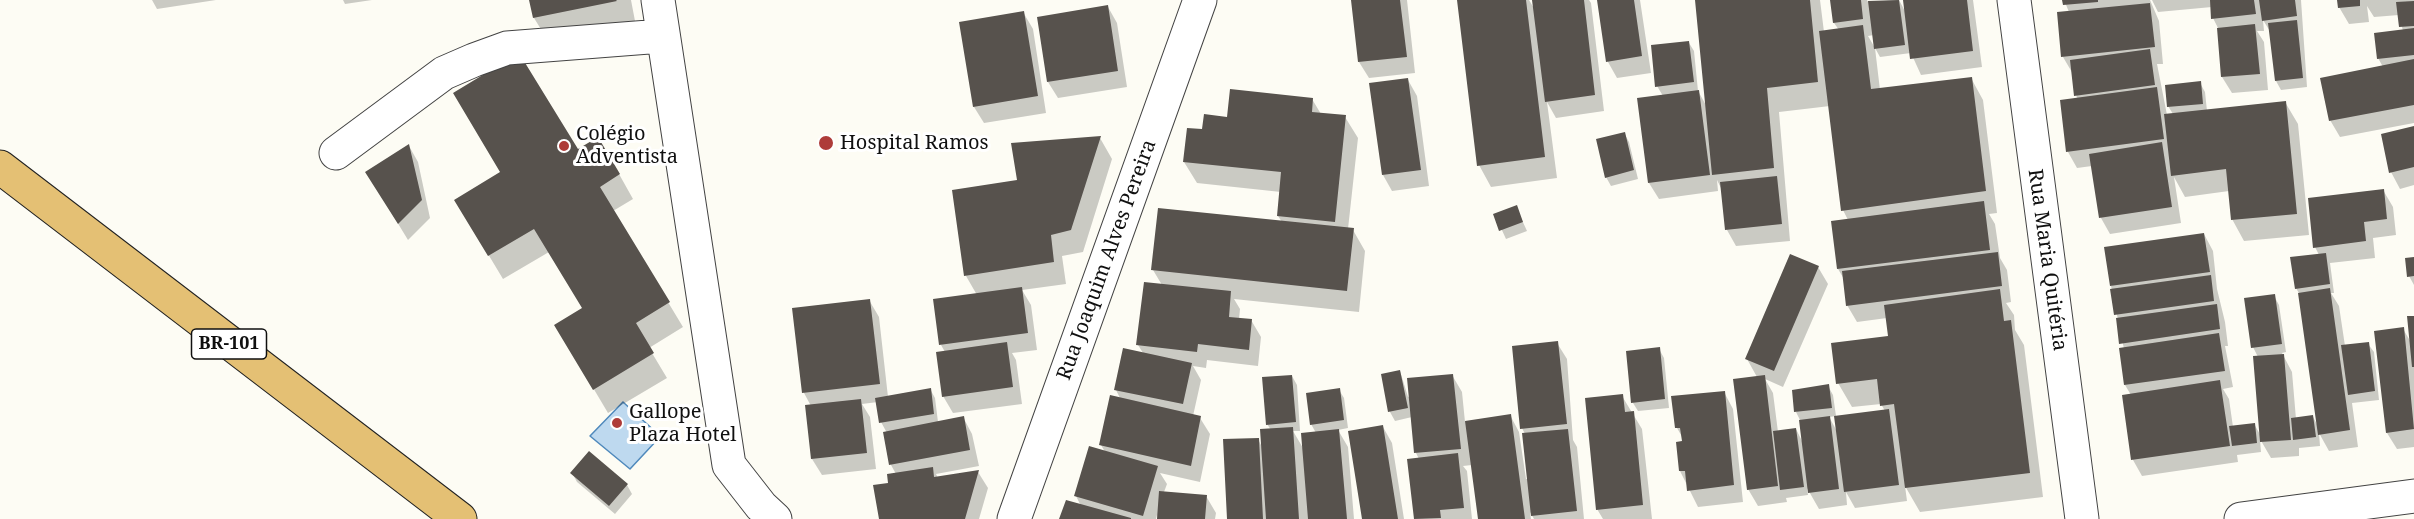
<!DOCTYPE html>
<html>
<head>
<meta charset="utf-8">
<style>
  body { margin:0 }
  canvas { display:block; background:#fdfcf4 }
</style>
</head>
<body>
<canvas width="2414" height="519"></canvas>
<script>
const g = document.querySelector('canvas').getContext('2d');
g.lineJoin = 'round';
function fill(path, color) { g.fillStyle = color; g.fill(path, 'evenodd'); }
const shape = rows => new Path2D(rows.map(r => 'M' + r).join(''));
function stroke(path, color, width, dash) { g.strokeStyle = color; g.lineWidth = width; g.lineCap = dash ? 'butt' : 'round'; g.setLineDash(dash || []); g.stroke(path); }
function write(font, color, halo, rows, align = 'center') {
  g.font = font + ' "Noto Serif",serif'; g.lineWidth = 6; g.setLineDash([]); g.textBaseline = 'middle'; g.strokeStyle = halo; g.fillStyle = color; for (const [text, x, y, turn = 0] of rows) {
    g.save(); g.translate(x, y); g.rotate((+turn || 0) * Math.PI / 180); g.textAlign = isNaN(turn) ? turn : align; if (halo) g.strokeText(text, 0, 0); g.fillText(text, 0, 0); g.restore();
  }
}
const water = shape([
  [623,402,659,435,658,439,630,469,590,436,623,402]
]);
fill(water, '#bed9ef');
stroke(water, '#4f89bc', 1.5);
fill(shape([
  [152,0,216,0,157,9],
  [343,0,372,0,345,4],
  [531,0,631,0,635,21,547,39,534,18],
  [1352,0,1407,0,1415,73,1369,78,1359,62],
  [1459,0,1529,0,1535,10,1534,0,1589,0,1591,3,1604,111,1556,118,1547,102,1557,178,1491,187,1479,165],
  [1599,0,1640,0,1651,73,1617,78,1608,62],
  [1696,0,1820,0,1824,32,1839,30,1834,23,1832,0,1867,0,1868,2,1899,0,1906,13,1905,0,1973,0,1982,67,1921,75,1911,53,1880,57,1875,48,1874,35,1868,36,1875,48,1880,90,1971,78,1983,100,1997,213,1989,214,1995,224,2000,258,2007,270,2011,302,2006,303,2014,315,2015,330,2024,345,2043,497,1920,512,1905,486,1907,501,1855,508,1846,492,1847,505,1819,509,1807,488,1808,495,1786,498,1787,502,1758,506,1748,489,1757,377,1747,359,1818,267,1828,284,1783,387,1765,379,1773,393,1778,432,1796,429,1803,443,1800,420,1796,412,1828,386,1833,395,1836,416,1829,417,1838,433,1885,411,1881,404,1852,407,1838,383,1890,338,1887,318,1857,322,1847,305,1844,279,1838,269,1832,222,1848,220,1843,210,1830,106,1779,112,1790,241,1736,246,1727,230,1722,190,1717,180,1718,191,1659,199,1649,183,1663,96,1657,86,1689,43,1694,51,1698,91,1707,107],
  [2064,0,2150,0,2159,21,2163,64,2157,64,2167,115,2173,114,2168,106,2200,83,2205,92,2207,111,2285,102,2298,124,2309,235,2244,241,2232,219,2229,191,2185,197,2174,177,2181,223,2110,234,2101,218,2092,166,2077,168,2068,152,2062,101,2077,99,2073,74,2063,57,2069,12],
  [2152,0,2301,0,2307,87,2281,90,2276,81,2271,33,2263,20,2264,31,2257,31,2264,42,2268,90,2232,93,2222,77,2218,28,2213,18,2212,7,2158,12],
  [2339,0,2414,0,2414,123,2340,137,2330,120,2383,67,2378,58,2403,31,2399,15,2374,17,2367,6,2369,22,2349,24,2339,7],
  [1108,7,1117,23,1127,87,1058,98,1048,82],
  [1023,12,1033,29,1046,113,984,123,974,107,961,23],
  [1408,80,1417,96,1429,186,1392,191,1383,175],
  [1312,99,1321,114,1345,117,1358,138,1348,229,1353,230,1365,251,1359,312,1234,299,1240,309,1239,319,1251,320,1261,337,1258,366,1207,360,1206,368,1193,366,1201,380,1193,416,1200,418,1210,434,1200,482,1160,473,1167,484,1164,492,1206,496,1216,513,1215,519,1159,519,1157,515,1156,519,1060,519,1081,506,1076,496,1105,452,1101,445,1121,400,1116,390,1143,353,1138,345,1162,285,1153,270,1282,222,1278,216,1281,192,1197,183,1184,162,1203,131,1229,118],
  [2414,127,2414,185,2400,189,2391,172],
  [1624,133,1629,142,1638,179,1611,186,1606,177],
  [1100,138,1112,159,1083,252,1062,256,1066,284,1022,290,1031,305,1037,350,1012,353,1016,360,1022,404,953,413,943,396,945,352,941,345,977,295,966,276,1019,182],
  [409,146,418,162,430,218,408,240,377,189],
  [577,152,619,174,633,199,613,211,683,327,649,348,667,378,608,413,570,349,584,309,549,252,503,279,470,224],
  [2383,190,2393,207,2396,235,2373,238,2375,258,2330,263,2334,293,2331,293,2339,306,2345,346,2368,344,2374,352,2379,400,2352,403,2358,447,2329,451,2319,433,2320,446,2299,448,2299,456,2271,458,2260,439,2261,452,2237,455,2238,462,2142,476,2133,460,2123,396,2131,395,2125,385,2121,349,2124,349,2111,286,2204,234,2213,251,2217,289,2225,322,2228,346,2225,346,2233,387,2223,389,2229,399,2233,427,2254,424,2261,436,2258,357,2253,347,2274,296,2279,305,2286,352,2282,353,2292,372,2296,419,2313,417,2318,426,2300,295,2296,288,2319,255,2315,247],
  [1516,207,1527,231,1506,239,1495,215],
  [2414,258,2414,285,2409,276],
  [869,300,879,317,888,397,930,389,935,398,938,422,963,417,972,434,979,466,936,474,938,478,978,472,988,488,979,519,880,519,890,484,896,474,891,465,884,433,887,433,881,422,878,402,862,404,870,417,876,469,822,475,812,459,811,406,804,393,794,309],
  [2414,317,2414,447,2397,449,2387,433,2403,329,2412,344],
  [1557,343,1567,359,1573,440,1577,447,1584,519,1534,519,1530,512,1531,519,1479,519,1472,465,1463,466,1467,471,1472,519,1415,519,1409,460,1419,459,1416,453,1412,417,1395,421,1390,412,1383,375,1400,371,1408,397,1452,375,1462,392,1465,422,1510,415,1519,432,1526,479,1528,479,1525,434,1522,428],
  [1659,349,1664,358,1669,408,1638,411,1633,403],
  [1292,376,1297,385,1300,431,1293,431,1303,448,1316,433,1311,424,1339,390,1344,398,1348,428,1338,430,1348,447,1354,519,1229,519,1258,439,1262,447,1271,430,1267,424],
  [1724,392,1733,409,1743,502,1698,507,1680,471,1684,440,1677,428],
  [1622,396,1642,429,1652,519,1603,519,1597,509],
  [1383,427,1392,443,1404,519,1363,519],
  [572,473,627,485,632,494,615,514,577,482]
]), '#0003');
fill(shape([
  [529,0,616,0,617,1,533,18],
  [1351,0,1400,0,1407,57,1358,62],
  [1457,0,1526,0,1545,157,1477,166],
  [1532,0,1584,0,1595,95,1545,102],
  [1597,0,1634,0,1642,56,1606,62],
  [1695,0,1810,0,1818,82,1767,88,1774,168,1712,175],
  [1830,0,1861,0,1863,19,1833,23],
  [1899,0,1905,45,1874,49,1868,1],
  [1903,0,1967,0,1973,51,1910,59],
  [2062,0,2098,0,2098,2,2063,5],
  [2210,0,2254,0,2256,14,2211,19],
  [2259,0,2295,0,2297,16,2262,21],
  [2337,0,2360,0,2360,6,2338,8],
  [2414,1,2414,26,2399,27,2396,2],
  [2150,3,2155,47,2061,57,2057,12],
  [1108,5,1118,71,1047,82,1037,17],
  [1024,11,1038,96,973,107,959,22],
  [2297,20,2303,78,2275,81,2268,23],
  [2255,24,2260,74,2221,77,2217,28],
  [1863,25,1871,89,1972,77,1986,191,1841,211,1819,31],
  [2414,28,2414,55,2377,59,2374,33],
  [1689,41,1694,82,1655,87,1651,45],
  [2150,49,2155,85,2074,96,2070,60],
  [519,53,578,149,598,137,620,174,600,187,670,302,636,323,654,353,593,390,554,325,582,308,534,229,488,256,454,200,500,172,453,93],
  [2414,59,2414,105,2329,121,2320,78],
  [1408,78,1421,170,1382,175,1369,83],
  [2201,81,2203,104,2167,107,2165,85],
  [2157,87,2164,139,2066,152,2060,100],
  [1230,89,1313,98,1312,112,1346,115,1335,222,1277,216,1281,172,1183,162,1187,128,1202,129,1204,114,1227,117],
  [1699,90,1710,175,1648,183,1637,98],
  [2286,101,2297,214,2231,220,2226,169,2171,176,2164,114],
  [2414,126,2414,167,2389,173,2381,134],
  [1625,132,1634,170,1605,178,1596,139],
  [1101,136,1071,230,1051,235,1054,262,964,276,952,190,1017,180,1011,143],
  [2162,142,2172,207,2099,218,2089,154],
  [409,144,422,200,398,224,365,172],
  [1777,176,1782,224,1725,230,1720,182],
  [2384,189,2387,219,2364,222,2366,241,2313,248,2308,198],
  [1984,201,1990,250,1837,269,1831,221],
  [1517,205,1523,222,1499,231,1493,214],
  [1158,208,1354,228,1347,291,1151,270],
  [2204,233,2210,272,2110,286,2104,247],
  [1998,252,2002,286,1846,306,1842,271],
  [2326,253,2330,284,2295,289,2290,257],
  [1790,254,1819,266,1774,371,1745,359],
  [2414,257,2414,276,2407,277,2405,258],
  [2211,275,2214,301,2114,315,2110,289],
  [1144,282,1231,291,1229,317,1252,319,1249,350,1198,344,1197,352,1136,345],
  [1022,287,1028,333,939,345,933,299],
  [2330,288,2350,430,2318,435,2298,293],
  [2000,289,2004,321,2011,320,2030,473,1905,488,1894,404,1880,406,1877,379,1836,384,1831,343,1888,336,1884,305],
  [2275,294,2282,344,2251,348,2244,298],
  [870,299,880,384,802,393,792,308],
  [2217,304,2220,329,2119,344,2116,318],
  [2407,316,2414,316,2414,367,2412,367],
  [2404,327,2414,429,2386,433,2374,331],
  [2219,333,2225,371,2124,385,2119,348],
  [1558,341,1567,424,1520,429,1512,346],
  [1007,342,1013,387,942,397,936,352],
  [2369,342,2375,391,2348,395,2341,345],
  [1660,347,1665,399,1631,403,1626,351],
  [1123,348,1192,363,1183,404,1114,390],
  [2284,354,2291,440,2260,442,2253,356],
  [1400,370,1408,408,1388,412,1381,374],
  [1453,374,1461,449,1414,453,1407,378],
  [1292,375,1296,422,1266,425,1262,377],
  [1765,375,1778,486,1747,490,1733,379],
  [2220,380,2230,446,2131,460,2122,395],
  [1829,384,1832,408,1794,412,1792,390],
  [931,388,934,414,879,423,875,398],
  [1340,388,1344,420,1310,425,1306,393],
  [1725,391,1734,485,1687,491,1685,471,1679,471,1676,442,1682,441,1680,428,1675,428,1671,396],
  [1623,394,1625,412,1634,411,1643,505,1596,510,1585,398],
  [1110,395,1201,416,1191,466,1099,445],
  [861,399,867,453,811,459,805,405],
  [1889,409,1899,485,1844,492,1834,416],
  [1511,414,1525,519,1478,519,1465,421],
  [2313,415,2316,437,2293,440,2291,418],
  [964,416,970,450,889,465,883,432],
  [1830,416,1839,489,1808,493,1799,420],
  [2255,423,2257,443,2232,446,2229,426],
  [1383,425,1398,519,1362,519,1348,431],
  [1293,427,1299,519,1266,519,1260,429],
  [1796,428,1804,487,1780,490,1773,431],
  [1339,429,1347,519,1308,519,1301,433],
  [1568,429,1577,511,1531,516,1522,433],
  [1259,438,1263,519,1227,519,1223,439],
  [1089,446,1158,466,1143,516,1074,496],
  [589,451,628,484,609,506,570,473],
  [1458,453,1464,508,1440,510,1441,518,1414,519,1407,459],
  [933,467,934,477,979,470,965,519,879,519,873,485,888,483,887,474],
  [1159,491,1207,495,1205,519,1157,519],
  [1066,500,1131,518,1131,519,1059,519]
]), '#57524d');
const minor = shape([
  [658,0,729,465,761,506,775,519],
  [2014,0,2082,519],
  [336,153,444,73,474,60,507,48,662,36],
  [1014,519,1200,0],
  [2241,519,2414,496]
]);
const trunk = shape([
  [0,167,460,519]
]);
stroke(minor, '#434343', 35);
stroke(trunk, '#212121', 35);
stroke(minor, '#fff', 33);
stroke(trunk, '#e4c074', 33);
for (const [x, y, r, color] of [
  [826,143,8,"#ae3c39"],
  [564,146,6,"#ae3c39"],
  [617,423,6,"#ae3c39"]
]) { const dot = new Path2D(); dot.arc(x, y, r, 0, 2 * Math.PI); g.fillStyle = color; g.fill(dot); stroke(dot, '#fff', 2); }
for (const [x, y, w] of [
  [229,344,75]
]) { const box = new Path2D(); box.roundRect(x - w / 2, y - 15, w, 30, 4.5); g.fillStyle = '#fff'; g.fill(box); stroke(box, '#101010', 1.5); }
write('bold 18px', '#101010', null, [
  ["BR-101",229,344]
]);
write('20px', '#101010', '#fff', [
  ["Colégio",576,134],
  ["Adventista",576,157],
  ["Hospital Ramos",840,143],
  ["Gallope",629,412],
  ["Plaza Hotel",629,435]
], 'left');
write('20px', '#101010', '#fff', [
  ["Rua Joaquim Alves Pereira",1107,260,-70],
  ["Rua Maria Quitéria",2047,260,82]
]);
</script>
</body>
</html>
